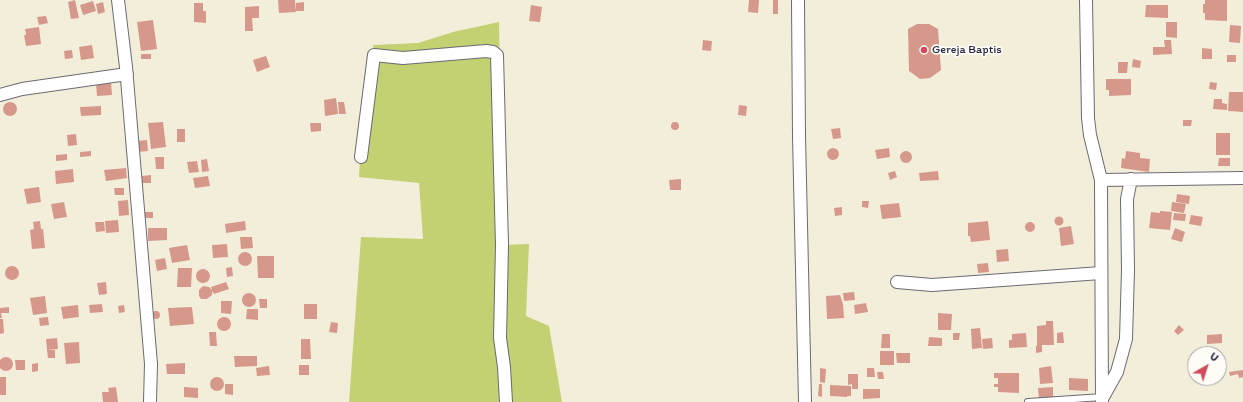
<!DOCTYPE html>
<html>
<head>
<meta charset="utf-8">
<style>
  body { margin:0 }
  #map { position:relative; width:1243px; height:402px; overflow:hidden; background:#f3eeda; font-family:Itim,sans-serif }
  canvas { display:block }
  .north { position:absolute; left:1187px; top:346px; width:40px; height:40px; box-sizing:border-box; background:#fdfcf7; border:1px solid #a5a5ac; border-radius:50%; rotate:39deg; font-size:11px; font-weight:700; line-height:16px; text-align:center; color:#22223b }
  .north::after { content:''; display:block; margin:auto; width:14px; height:18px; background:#d1495b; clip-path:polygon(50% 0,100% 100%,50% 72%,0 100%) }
</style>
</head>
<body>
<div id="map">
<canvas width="1243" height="402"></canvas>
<div class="north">U</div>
</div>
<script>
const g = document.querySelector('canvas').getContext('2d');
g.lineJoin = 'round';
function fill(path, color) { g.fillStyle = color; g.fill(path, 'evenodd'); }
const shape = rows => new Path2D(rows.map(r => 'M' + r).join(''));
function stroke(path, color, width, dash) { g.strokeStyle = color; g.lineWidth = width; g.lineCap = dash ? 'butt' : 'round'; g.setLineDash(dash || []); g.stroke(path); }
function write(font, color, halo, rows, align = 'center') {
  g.font = font + ' Itim,sans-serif'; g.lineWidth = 3.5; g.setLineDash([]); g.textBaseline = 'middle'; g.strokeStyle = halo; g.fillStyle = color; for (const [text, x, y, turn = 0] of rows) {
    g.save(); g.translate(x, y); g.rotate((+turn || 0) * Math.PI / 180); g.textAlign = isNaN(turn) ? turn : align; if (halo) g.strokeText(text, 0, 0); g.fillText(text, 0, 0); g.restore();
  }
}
fill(shape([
  [499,22,503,245,529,244,526,316,549,326,562,402,349,402,361,237,423,239,419,183,359,177,360,158,374,55,373,45,418,43,453,32]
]), '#c4d173');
fill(shape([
  [75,0,79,18,71,19,68,2],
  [278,0,295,0,296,12,279,13],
  [749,0,759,0,758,13,748,12],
  [773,0,778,0,778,14,773,14],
  [1205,0,1227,0,1227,21,1205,20,1205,13,1203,13,1203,4,1205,4],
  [93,1,96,11,83,15,80,5],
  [103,2,105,12,98,14,96,4],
  [304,2,304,11,296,11,296,3],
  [194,3,203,3,203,11,206,11,206,23,194,22],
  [531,5,542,7,540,22,529,21],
  [1146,5,1168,5,1168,18,1145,17],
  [259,6,259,18,252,18,253,31,245,31,245,7],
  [46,16,48,23,39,25,37,17],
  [153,20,157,49,141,51,137,22],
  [1166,22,1177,22,1177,38,1166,37],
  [917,24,929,24,938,29,941,70,930,78,920,79,909,71,908,29],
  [1230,25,1241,26,1240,43,1229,42],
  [39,27,41,44,26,46,24,35,26,35,25,29],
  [703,40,712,41,711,51,702,50],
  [1164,40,1171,40,1172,54,1153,55,1153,47,1165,47],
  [92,45,94,58,81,60,79,47],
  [1202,48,1212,49,1212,59,1202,59],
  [72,50,73,58,65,59,64,51],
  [141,54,151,54,151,59,141,59],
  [1227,55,1236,55,1236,62,1227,62],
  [266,56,270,67,257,72,253,60],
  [1133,59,1141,61,1140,68,1132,67],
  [1118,62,1128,62,1127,73,1118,73],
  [1106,79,1131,79,1131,95,1109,96,1109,90,1106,90],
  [111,82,112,95,97,96,96,83],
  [1210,82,1217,83,1216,90,1209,89],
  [1229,92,1243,92,1243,112,1228,111],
  [336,98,338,114,325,116,324,100],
  [1214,99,1222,99,1222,103,1227,104,1227,110,1213,109],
  [338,102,344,102,346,114,339,114],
  '3 109a7 7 0 1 1 14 0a7 7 0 1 1-14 0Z',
  [739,105,747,106,746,116,738,115],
  [101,106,101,115,81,116,80,107],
  [1183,120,1192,120,1191,126,1183,126],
  '671 126a4 4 0 1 1 8 0a4 4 0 1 1-8 0Z',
  [163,122,166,147,151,149,148,123],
  [310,123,321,123,321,131,311,132],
  [840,128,841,138,833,139,831,129],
  [177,129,185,129,185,142,177,142],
  [1216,133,1230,133,1230,155,1216,155],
  [76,134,77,145,68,146,67,135],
  [147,140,148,151,137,152,136,141],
  [889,148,890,157,877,159,875,150],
  '827 154a6 6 0 1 1 12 0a6 6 0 1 1-12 0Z',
  [91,151,91,156,80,157,80,152],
  [1126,151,1140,153,1140,158,1150,159,1149,172,1121,168,1122,158,1125,159],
  '900 157a6 6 0 1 1 12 0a6 6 0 1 1-12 0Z',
  [67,154,67,160,56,161,56,155],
  [155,157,164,157,164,169,156,169],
  [1219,158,1230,158,1230,166,1218,166],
  [207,159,209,171,202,172,201,160],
  [197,161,199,172,189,173,187,162],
  [126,168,127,178,106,181,104,170],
  [73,169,74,182,56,184,55,171],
  [895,171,897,177,890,180,888,173],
  [938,171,939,180,920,181,919,173],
  [151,175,151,183,142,183,142,176],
  [208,176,210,186,195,188,193,178],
  [681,179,681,190,670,190,669,180],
  [39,187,41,202,27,204,24,189],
  [114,188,124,188,124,195,115,195],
  [1177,194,1190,196,1189,204,1176,202],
  [128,200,129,215,119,216,118,201],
  [862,201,869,201,868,208,862,207],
  [64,202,67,217,54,219,51,204],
  [1172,202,1186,204,1184,213,1171,211],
  [899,203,901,217,882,219,880,205],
  [842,207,842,215,835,216,834,208],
  [1160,211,1172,212,1170,230,1149,228,1151,212,1160,213],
  [142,212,153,212,153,218,142,218],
  [1174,213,1186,214,1185,221,1173,220],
  [1191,215,1203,217,1201,226,1189,224],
  '1054.5 221a4.5 4.5 0 1 1 9 0a4.5 4.5 0 1 1-9 0Z',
  [118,220,119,232,106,233,105,221],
  [40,221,41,229,43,229,45,248,32,249,30,230,34,229,33,222],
  [245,221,246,230,226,233,225,224],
  [988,221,990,240,971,242,970,236,968,236,968,223],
  '1025 227a5 5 0 1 1 10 0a5 5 0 1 1-10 0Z',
  [95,222,104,222,105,231,96,232],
  [1071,226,1074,244,1061,246,1059,228],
  [148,228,167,228,167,240,148,241],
  [1175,228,1185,232,1182,242,1171,239],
  [240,237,252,237,253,248,241,249],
  [227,244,228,257,213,258,212,245],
  [187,245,190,260,172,263,169,248],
  [1008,249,1009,261,997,262,996,250],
  '238 259a7 7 0 1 1 14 0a7 7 0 1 1-14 0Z',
  [257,256,274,256,274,278,258,278],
  [165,258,167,269,157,271,155,260],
  [988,263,989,272,978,273,977,264],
  '5 273a7 7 0 1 1 14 0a7 7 0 1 1-14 0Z',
  [232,267,233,276,227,277,226,268],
  [178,268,192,268,191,287,177,287],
  '196 276a7 7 0 1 1 14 0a7 7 0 1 1-14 0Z',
  [106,282,107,294,99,295,97,283],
  [226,282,229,289,214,294,212,291,212,295,207,299,201,299,199,296,199,290,203,286,209,287,212,290,211,287],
  [854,292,855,300,844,301,843,293],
  '242 300a7 7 0 1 1 14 0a7 7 0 1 1-14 0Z',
  [840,295,843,304,844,318,827,319,826,296],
  [45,296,47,313,33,315,30,298],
  [259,299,267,299,267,308,260,308],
  [221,301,232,301,231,314,221,313],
  [866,303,868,312,855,314,854,305],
  [102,304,103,312,90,313,89,305],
  [304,304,317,304,317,319,304,319],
  [78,305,79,317,63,319,61,307],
  [124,305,125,312,119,313,118,306],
  [9,307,9,313,1,313,2,318,0,318,0,308],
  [192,307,194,324,170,326,168,308],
  [247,309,258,309,258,320,246,319],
  '152 315a4 4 0 1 1 8 0a4 4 0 1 1-8 0Z',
  [938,313,952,314,951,330,938,330],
  [48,317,49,325,40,326,39,318],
  '217 324a7 7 0 1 1 14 0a7 7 0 1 1-14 0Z',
  [0,319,3,319,4,333,0,334],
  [1046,321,1053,321,1054,345,1042,345,1042,352,1036,353,1036,346,1037,346,1037,326,1046,325],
  [331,322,338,323,337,333,329,332],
  [1179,325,1184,330,1178,335,1174,331],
  [980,328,982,348,972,349,971,329],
  [209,332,216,332,217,346,210,346],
  [1063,332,1064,343,1057,343,1057,333],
  [953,333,960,333,959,340,953,340],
  [1026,333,1027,347,1009,348,1009,340,1012,340,1012,334],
  [882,334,890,334,890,348,881,348],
  [1222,334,1222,343,1207,344,1207,335],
  [929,337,942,338,942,346,928,346],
  [57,338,58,349,47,350,46,339],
  [992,338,993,348,983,349,982,339],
  [301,339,310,339,311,359,301,359],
  [79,342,80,363,66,364,64,343],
  [47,350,55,350,55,358,48,358],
  [880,351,894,351,894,365,880,365],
  [896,353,910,353,910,363,897,363],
  [234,356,257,356,257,366,235,367],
  '-1 364a7 7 0 1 1 14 0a7 7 0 1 1-14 0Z',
  [15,360,25,360,25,370,16,370],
  [38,363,38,371,32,372,32,364],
  [185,363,185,374,167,374,166,364],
  [299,365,309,365,309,375,299,375],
  [269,366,270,375,257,376,256,368],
  [1051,366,1053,383,1040,384,1039,368],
  [820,368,826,369,825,383,820,382],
  [867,368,874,368,875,377,867,377],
  [1243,370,1243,377,1239,378,1238,374,1230,376,1229,372],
  [877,372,883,372,884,379,878,379],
  [994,373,1019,373,1019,393,998,392,998,387,994,387,994,384,998,384,998,378,994,378],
  [848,374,858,374,858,389,852,389,852,384,848,385],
  [0,377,6,377,6,395,0,395],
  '210 384a7 7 0 1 1 14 0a7 7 0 1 1-14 0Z',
  [1069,378,1088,379,1088,391,1069,390],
  [225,384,233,384,233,395,225,394],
  [819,384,822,384,822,397,818,396],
  [830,385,851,386,851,396,847,396,847,397,830,396],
  [116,387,118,402,103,402,102,392,109,392,108,388],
  [184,387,198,388,198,398,184,397],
  [1053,387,1053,398,1039,399,1038,388],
  [863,389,880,389,880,398,863,399]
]), '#d7988c');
const lane = shape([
  [1028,402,1103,397]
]);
const street = shape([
  [118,0,126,67,151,364,150,402],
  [798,0,799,136,805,402],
  [1086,0,1088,118,1090,135,1101,180,1102,402],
  [0,95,22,89,127,74],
  [361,157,374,55,403,58,486,51,493,52,497,55,502,245,500,338,504,367,506,402],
  [1101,180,1243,178],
  [897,282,932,285,1101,273],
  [1103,397,1117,372,1126,339,1128,270,1127,199,1131,179]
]);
stroke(lane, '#6b6973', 8);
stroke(street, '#6b6973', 14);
stroke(lane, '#fff', 6);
stroke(street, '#fff', 12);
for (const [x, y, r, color] of [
  [924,50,4,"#d1495b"]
]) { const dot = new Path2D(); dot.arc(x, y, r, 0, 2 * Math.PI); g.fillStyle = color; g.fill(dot); stroke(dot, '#fdfcf7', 1.5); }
write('12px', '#22223b', '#fdfcf7', [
  ["Gereja Baptis",932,50]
], 'left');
</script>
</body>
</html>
